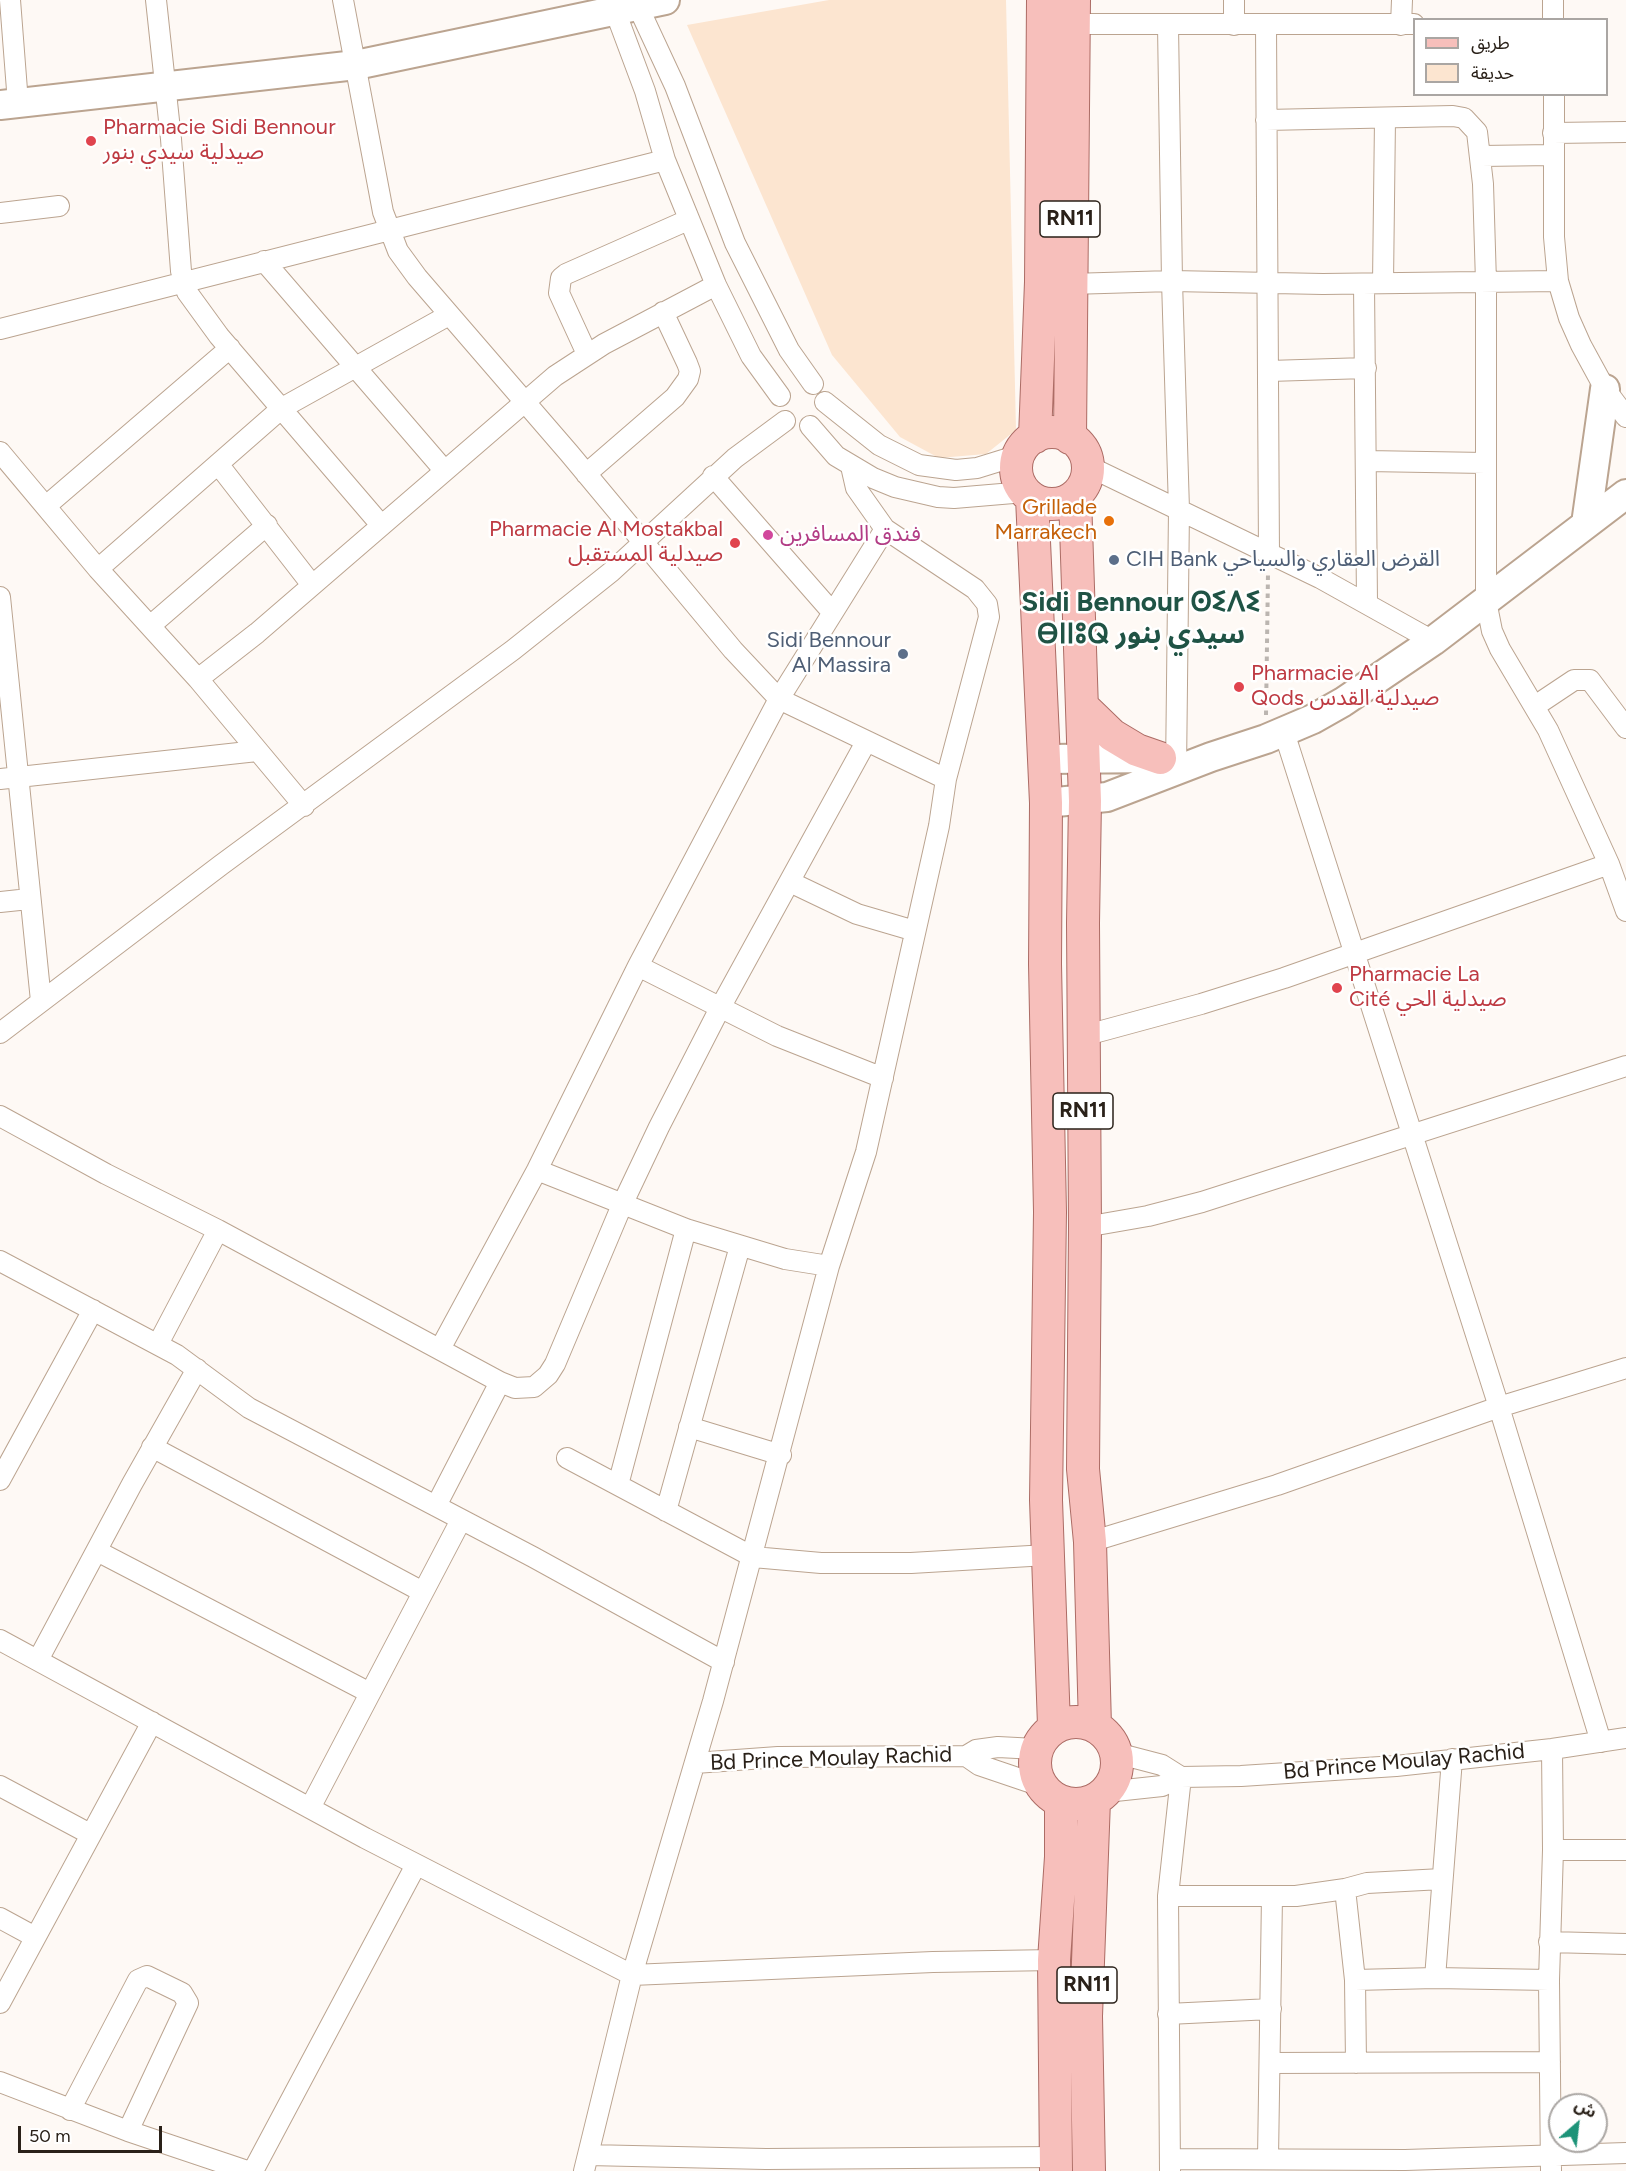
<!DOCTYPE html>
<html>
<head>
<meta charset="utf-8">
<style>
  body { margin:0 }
  #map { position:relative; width:1626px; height:2171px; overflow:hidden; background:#fef9f5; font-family:Figtree,"Noto Sans Arabic",sans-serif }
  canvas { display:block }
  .legend { position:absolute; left:1413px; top:18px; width:195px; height:78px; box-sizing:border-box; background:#fff; border:2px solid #aaa6a3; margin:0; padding:8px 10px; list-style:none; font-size:18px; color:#2a2119 }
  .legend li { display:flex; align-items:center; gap:12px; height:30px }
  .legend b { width:30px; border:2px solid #aaa6a3 }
  .north { position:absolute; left:1548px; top:2093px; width:60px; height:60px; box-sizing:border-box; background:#fff; border:2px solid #aaa6a3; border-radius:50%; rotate:28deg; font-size:16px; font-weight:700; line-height:24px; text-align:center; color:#2a2119 }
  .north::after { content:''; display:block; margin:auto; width:21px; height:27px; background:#1c9378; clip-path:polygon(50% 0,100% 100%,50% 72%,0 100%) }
  .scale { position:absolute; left:18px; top:2126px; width:144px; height:27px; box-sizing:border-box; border:3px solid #2a2119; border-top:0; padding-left:8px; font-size:18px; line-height:21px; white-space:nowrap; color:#2a2119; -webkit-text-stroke:4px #fff; paint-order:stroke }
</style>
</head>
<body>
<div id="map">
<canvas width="1626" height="2171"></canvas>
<ul class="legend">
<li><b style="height:8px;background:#f7bfbb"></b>طريق</li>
<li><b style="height:16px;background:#fce5d0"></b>حديقة</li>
</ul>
<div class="north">ش</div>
<div class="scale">50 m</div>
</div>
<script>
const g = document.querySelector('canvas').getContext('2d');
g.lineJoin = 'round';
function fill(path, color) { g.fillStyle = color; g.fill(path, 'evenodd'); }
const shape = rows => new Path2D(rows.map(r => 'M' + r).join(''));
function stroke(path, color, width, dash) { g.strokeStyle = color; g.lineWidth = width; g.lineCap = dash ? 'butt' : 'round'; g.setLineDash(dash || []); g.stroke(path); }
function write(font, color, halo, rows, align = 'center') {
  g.font = font + ' Figtree,"Noto Sans Arabic","Noto Sans Tifinagh",sans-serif'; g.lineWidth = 5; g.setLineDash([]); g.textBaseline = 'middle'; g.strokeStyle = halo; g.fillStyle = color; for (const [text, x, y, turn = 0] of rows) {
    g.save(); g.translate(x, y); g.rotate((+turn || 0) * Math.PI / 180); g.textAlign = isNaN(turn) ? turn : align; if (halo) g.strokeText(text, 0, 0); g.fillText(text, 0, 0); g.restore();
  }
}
fill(shape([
  [829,0,1006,0,1016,430,986,454,939,458,900,437,832,355,687,25]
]), '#fce5d0');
const street = shape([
  [10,0,18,103],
  [156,0,171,139,181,271,187,292,219,336,381,525],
  [343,0,383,212,398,251,417,277,569,453,733,650,779,699,946,779],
  [611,0,645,91,665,160,716,285,751,356,780,396],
  [635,0,675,86,735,243,789,350,813,384],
  [1553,0,1553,20],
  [1073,24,1414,24],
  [1234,25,1234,0],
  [1266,25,1269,554],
  [1401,25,1402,0],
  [1168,26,1172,281,1179,509,1176,771],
  [1554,94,1554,237,1558,281,1569,318,1581,345,1605,389,1626,417],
  [1266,120,1453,116,1464,118,1477,132,1483,184,1486,282,1486,601,1492,631,1500,649,1548,730,1609,864,1626,911],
  [1553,133,1626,132],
  [1481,156,1553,155],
  [0,213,59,206],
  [264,261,444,470],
  [1383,283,1385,119],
  [1070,284,1172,281,1323,284,1558,281],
  [1364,284,1367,602],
  [0,329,665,160],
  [587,354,559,293,561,278,566,274,688,220],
  [1269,371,1366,368],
  [825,402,879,445,919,465,956,470,977,468,1019,455],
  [810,426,836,456,873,478,895,487,938,497,954,498,1025,492],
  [0,452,98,569,198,679,304,806],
  [1367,461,1485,463],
  [218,464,312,585],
  [1088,466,1320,578,1433,641],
  [586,474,675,397,688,379,690,371,687,363,663,312],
  [713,476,832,612],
  [46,506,230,348],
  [98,569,282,408,449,315],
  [0,597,41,1001],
  [150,626,267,525],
  [198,679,257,633,555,376,604,344,716,285],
  [1535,706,1574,680,1590,680,1626,728],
  [1284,732,1499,1407,1601,1742],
  [0,779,257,751],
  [790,882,857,914,915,931],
  [0,902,29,899],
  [638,966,777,1036,883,1078],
  [0,1033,221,865,513,650,611,572,735,458,785,421],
  [1083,1036,1201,1004,1284,978,1609,864],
  [0,1116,106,1174,218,1230,500,1382,515,1388,534,1387,548,1375,555,1364,622,1205,659,1127,720,1008,866,742],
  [537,1170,686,1229,785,1259,829,1266],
  [1085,1227,1148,1216,1202,1202,1626,1066],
  [0,1261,177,1355,249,1408,533,1557,724,1662],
  [158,1344,218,1230],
  [440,1349,537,1170,638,966,779,699,885,529],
  [689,1427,781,1455],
  [152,1447,421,1591],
  [567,1458,753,1557,821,1563,911,1563,1047,1555],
  [0,1480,93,1310],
  [618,1485,686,1229],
  [436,1506,500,1382],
  [666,1511,740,1246],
  [1090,1542,1277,1485,1499,1407,1626,1368],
  [97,1551,370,1693],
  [0,1640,365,1838,632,1975,933,1962,1054,1960],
  [38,1660,132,1484,197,1369],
  [1036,1749,998,1747,976,1750,966,1756,979,1765,1041,1786],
  [695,1763,778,1757,966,1756],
  [0,1786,90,1834],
  [1106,1792,1162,1786,1181,1777,1162,1765,1116,1753],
  [310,1808,461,1520],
  [1553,1850,1626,1850],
  [1345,1889,1355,1980,1356,2063],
  [1168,1896,1296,1896,1345,1889,1367,1883,1442,1879],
  [0,1918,35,1937],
  [1549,1942,1626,1944],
  [1435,1978,1452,1759],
  [1355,1980,1435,1978,1549,1980],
  [0,2003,152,1722],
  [1168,2014,1271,2009],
  [1270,2063,1550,2062],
  [0,2082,128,2131,247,2171],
  [70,2110,138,1980,147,1976,182,1993,188,2003,128,2131],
  [588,2155,766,2159,1056,2157],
  [1268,2158,1272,1896],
  [1170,2159,1405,2160,1626,2153],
  [253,2171,416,1865],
  [584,2171,632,1975,713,1701,829,1266,866,1152,939,826,946,779,989,617,987,604,975,589,885,529,856,488,851,466],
  [1170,2171,1168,1896,1181,1777,1241,1776,1396,1766,1552,1749,1626,1738],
  [1551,2171,1549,1980,1553,1850,1552,1749]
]);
const secondary = shape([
  [0,105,356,65,665,0],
  [1586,524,1605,389],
  [1045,759,1161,758],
  [1046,803,1107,797,1211,757,1266,739,1313,719,1343,702,1433,641,1626,494]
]);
const primary = shape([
  '1016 468a36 36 0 1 1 72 0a36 36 0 1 1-72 0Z',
  [1035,437,1041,282,1043,0],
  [1070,438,1074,0],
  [1075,496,1085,801,1083,923,1085,1227,1083,1469,1090,1542,1095,1726],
  [1032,498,1046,803,1045,964,1050,1212,1046,1500,1054,1726],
  [1082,706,1112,735,1137,750,1160,758],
  '1035 1763a41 41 0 1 1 82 0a41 41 0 1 1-82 0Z',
  [1056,2171,1054,1960,1061,1857,1061,1802],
  [1089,2171,1086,2016,1094,1800]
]);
stroke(street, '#bba490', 22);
stroke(secondary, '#bba490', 32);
stroke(primary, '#ac6c65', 34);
stroke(shape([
  [1266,715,1268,573]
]), '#bbb5b0', 4, [4.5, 4.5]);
stroke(street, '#fff', 20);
stroke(secondary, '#fff', 28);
stroke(primary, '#f7bfbb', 32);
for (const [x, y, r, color] of [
  [91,141,6,"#e0444e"],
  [1109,521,6,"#e8710a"],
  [768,535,6,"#d1479c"],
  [735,543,6,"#e0444e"],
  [1114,560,6,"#5c6f8a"],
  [903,654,6,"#5c6f8a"],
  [1239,687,6,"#e0444e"],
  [1337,988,6,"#e0444e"]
]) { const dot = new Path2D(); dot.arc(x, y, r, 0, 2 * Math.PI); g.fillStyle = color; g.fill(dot); stroke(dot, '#fff', 2); }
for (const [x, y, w] of [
  [1070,219,60],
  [1083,1111,60],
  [1087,1985,60]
]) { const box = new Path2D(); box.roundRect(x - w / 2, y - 18, w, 36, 4.5); g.fillStyle = '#fff'; g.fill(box); stroke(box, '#2a2119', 1.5); }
write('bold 21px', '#2a2119', null, [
  ["RN11",1070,219],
  ["RN11",1083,1111],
  ["RN11",1087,1985]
]);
write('22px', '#be3a42', '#fff', [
  ["Pharmacie Sidi Bennour",103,128],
  ["صيدلية سيدي بنور",103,153],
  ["Pharmacie Al Mostakbal",723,530,"right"],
  ["صيدلية المستقبل",723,555,"right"],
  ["Pharmacie Al",1251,674],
  ["Qods صيدلية القدس",1251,699],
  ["Pharmacie La",1349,975],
  ["Cité صيدلية الحي",1349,1000]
], 'left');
write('22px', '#c56008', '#fff', [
  ["Grillade",1097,508],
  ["Marrakech",1097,533]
], 'right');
write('22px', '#b23c85', '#fff', [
  ["فندق المسافرين",780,535]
], 'left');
write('22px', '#4e5e75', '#fff', [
  ["CIH Bank القرض العقاري والسياحي",1126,560],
  ["Sidi Bennour",891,641,"right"],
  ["Al Massira",891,666,"right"]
], 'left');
write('22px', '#2a2119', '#fff', [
  ["Bd Prince Moulay Rachid",831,1759,-2],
  ["Bd Prince Moulay Rachid",1404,1762,-5]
]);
write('bold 28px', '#1f5345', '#fff', [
  ["Sidi Bennour ⵙⵉⴷⵉ",1141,603],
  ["ⴱⵏⵏⵓⵕ سيدي بنور",1141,635]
]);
</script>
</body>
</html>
